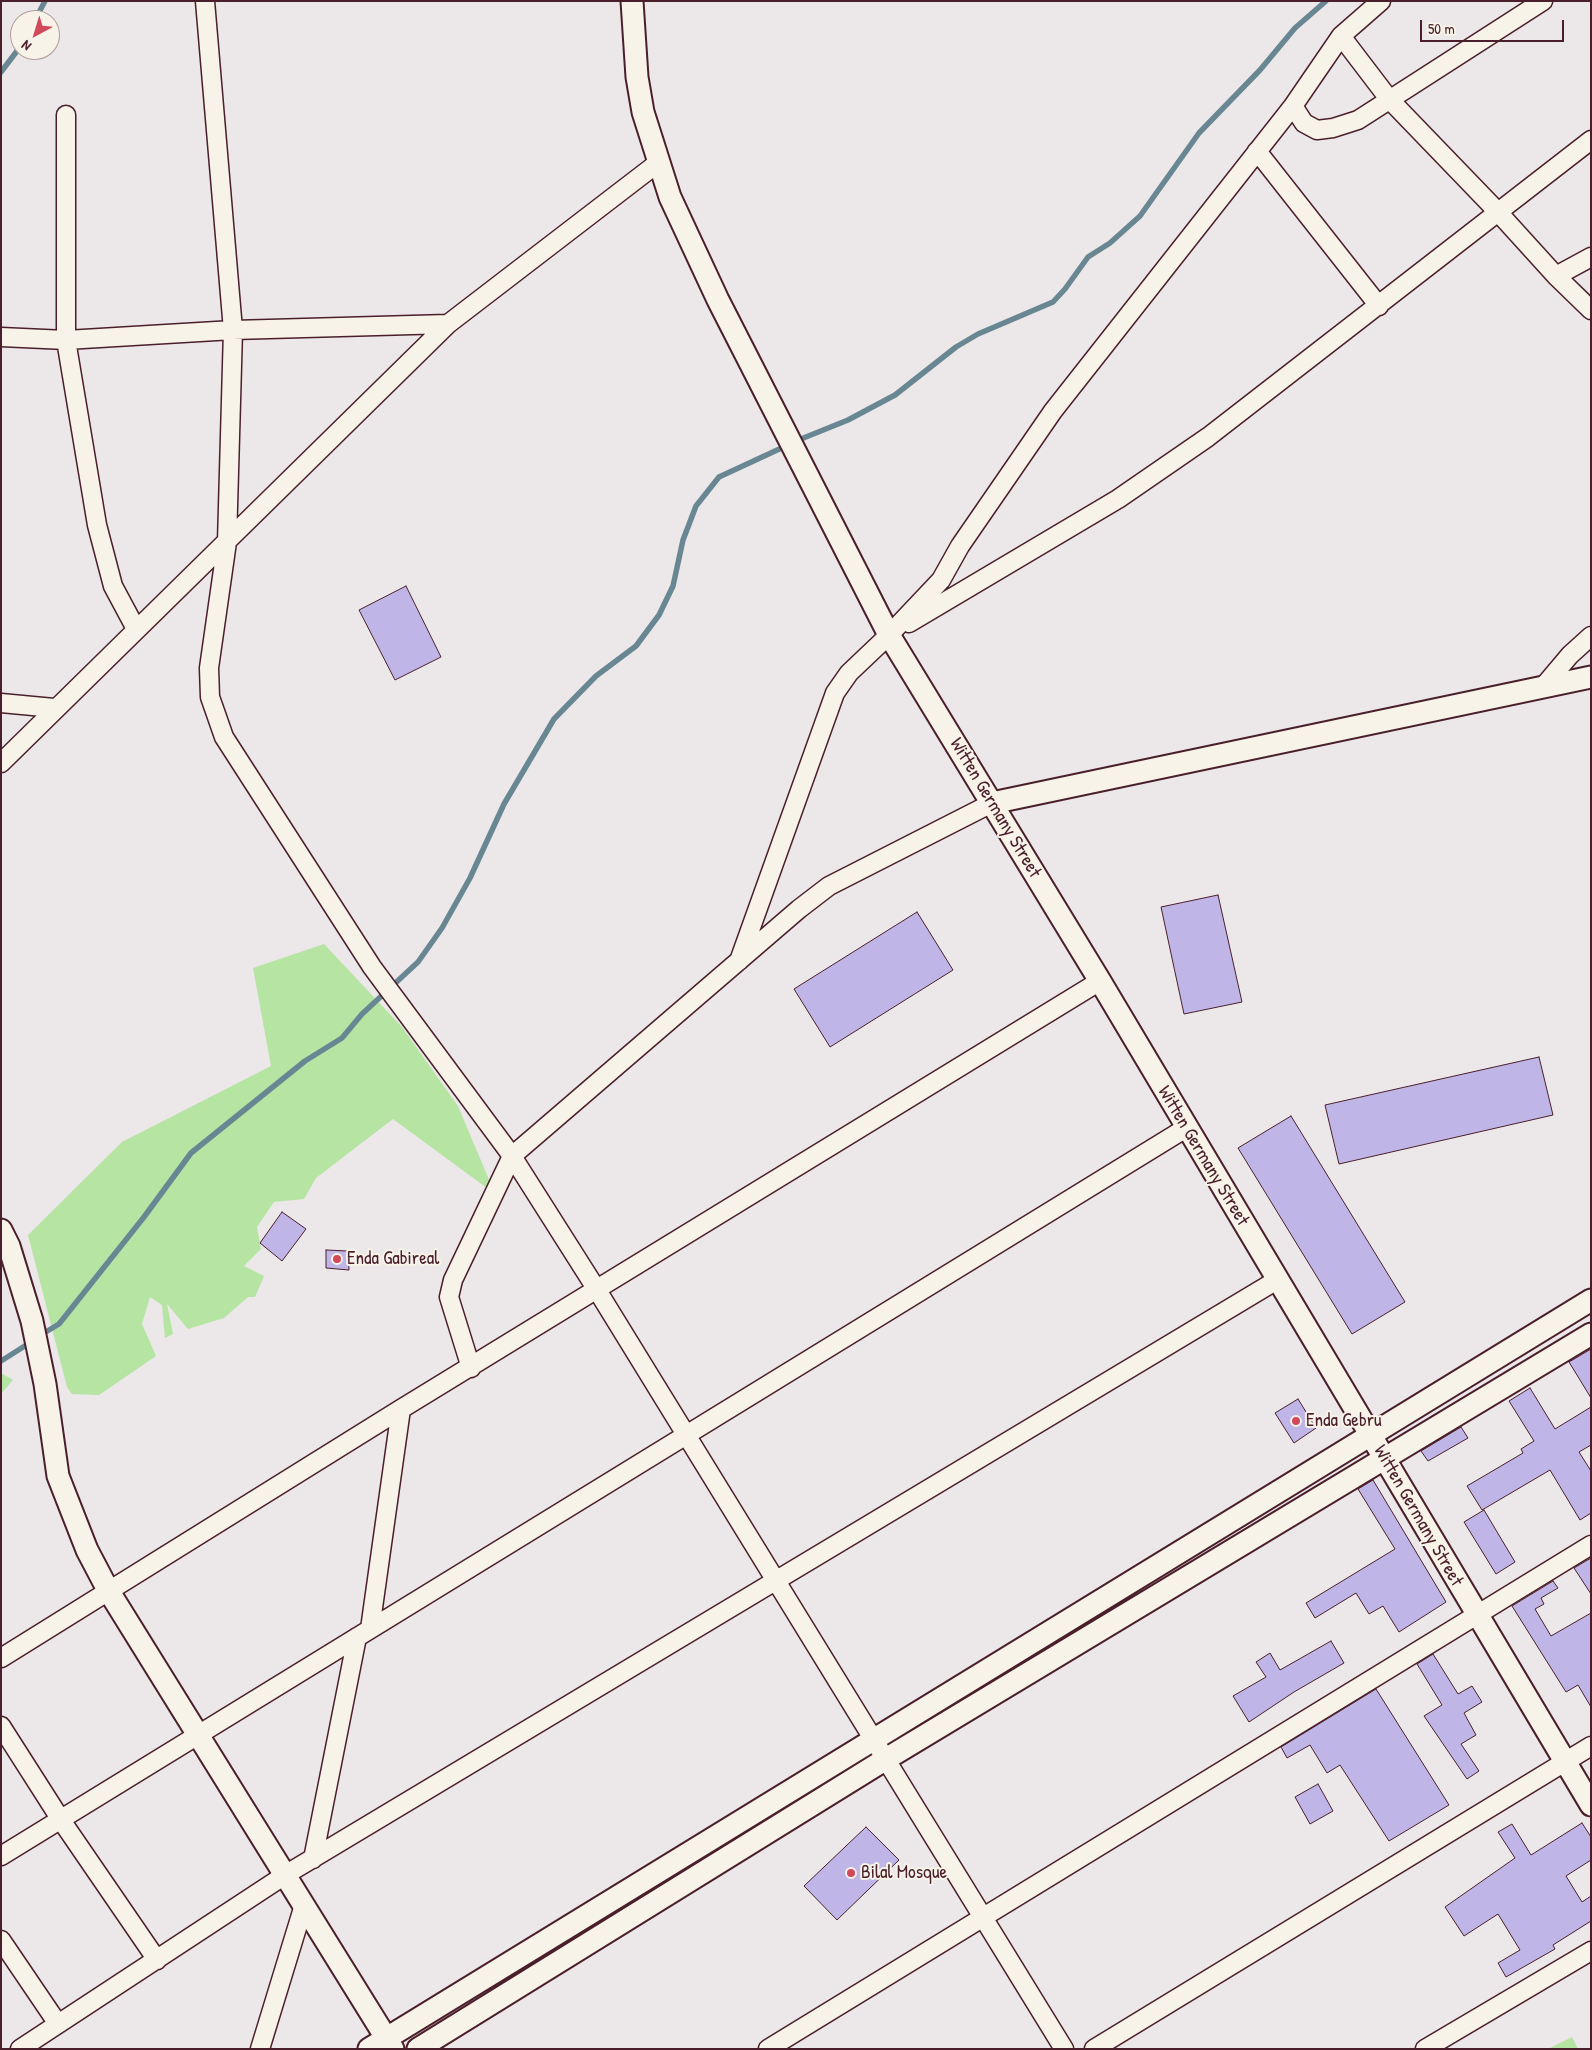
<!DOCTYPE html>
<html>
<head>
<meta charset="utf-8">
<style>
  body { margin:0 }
  #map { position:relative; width:1592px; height:2050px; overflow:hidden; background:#ece7e8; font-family:"Patrick Hand",sans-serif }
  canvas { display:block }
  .frame { position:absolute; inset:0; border:2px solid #4a1f2b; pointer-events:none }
  .north { position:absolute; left:10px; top:10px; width:50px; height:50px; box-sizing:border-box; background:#f7f3e8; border:1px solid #b29e9c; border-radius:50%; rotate:219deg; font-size:14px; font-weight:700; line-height:20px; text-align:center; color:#4a1f2b }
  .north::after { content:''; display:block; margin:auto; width:18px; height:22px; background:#d1495b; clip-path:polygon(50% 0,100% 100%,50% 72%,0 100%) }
  .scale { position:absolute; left:1420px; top:20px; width:144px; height:22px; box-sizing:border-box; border:2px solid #4a1f2b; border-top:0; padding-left:6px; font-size:15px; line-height:18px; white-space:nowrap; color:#4a1f2b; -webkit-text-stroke:4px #f7f3e8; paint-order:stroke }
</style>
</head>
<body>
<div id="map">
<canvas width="1592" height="2050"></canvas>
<div class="frame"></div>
<div class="north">N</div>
<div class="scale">50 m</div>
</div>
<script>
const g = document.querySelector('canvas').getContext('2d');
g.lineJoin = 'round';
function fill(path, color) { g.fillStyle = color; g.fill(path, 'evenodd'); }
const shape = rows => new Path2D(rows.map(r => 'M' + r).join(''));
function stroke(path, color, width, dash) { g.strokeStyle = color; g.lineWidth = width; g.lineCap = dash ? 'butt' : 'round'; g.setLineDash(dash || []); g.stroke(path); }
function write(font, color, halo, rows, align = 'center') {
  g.font = font + ' "Patrick Hand",sans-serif'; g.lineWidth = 4; g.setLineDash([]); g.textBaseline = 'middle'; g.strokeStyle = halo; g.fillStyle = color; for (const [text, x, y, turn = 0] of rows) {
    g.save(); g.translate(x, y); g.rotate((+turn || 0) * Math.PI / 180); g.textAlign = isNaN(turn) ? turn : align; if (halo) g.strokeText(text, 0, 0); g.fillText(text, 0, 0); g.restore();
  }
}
fill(shape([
  [324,944,402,1027,458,1106,495,1194,393,1119,316,1178,304,1199,274,1202,257,1227,261,1249,244,1266,264,1276,255,1297,248,1297,224,1318,188,1329,167,1304,173,1334,165,1338,162,1305,150,1297,142,1324,156,1356,99,1395,72,1394,67,1387,28,1235,122,1142,271,1066,253,968],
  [1,1373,13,1380,1,1394],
  [1572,2037,1578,2049,1548,2049]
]), '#b5e4a3');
stroke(shape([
  [35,20,45,1],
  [1,72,20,47],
  [796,441,848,420,895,395,956,347,978,334,1053,302,1065,289,1088,257,1110,243,1140,216,1199,133,1260,70,1295,28,1326,1],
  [39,1336,59,1324,144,1217,191,1153,305,1061,342,1038,362,1014,418,962,442,928,470,878,504,804,554,719,596,676,636,646,659,615,673,586,683,540,696,506,719,477,788,445],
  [1,1361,31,1342]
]), '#698793', 5.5);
const building = shape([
  [406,586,441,657,395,680,359,610,406,586],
  [1218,895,1242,1002,1184,1014,1161,907,1218,895],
  [917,912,953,970,830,1047,794,989,917,912],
  [1539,1057,1553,1115,1339,1164,1325,1105,1539,1057],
  [1291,1116,1405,1302,1352,1334,1238,1148,1291,1116],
  [282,1212,306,1229,282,1261,260,1243,282,1212],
  [326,1250,348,1251,349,1270,326,1268,326,1250],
  [1591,1349,1591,1398,1569,1362,1591,1349],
  [1530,1388,1555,1429,1591,1407,1591,1445,1579,1452,1591,1471,1591,1513,1580,1520,1550,1470,1482,1510,1467,1486,1523,1453,1521,1449,1534,1441,1509,1401,1530,1388],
  [1298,1399,1316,1428,1294,1443,1275,1413,1298,1399],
  [1461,1427,1468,1438,1428,1461,1421,1451,1461,1427],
  [1373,1480,1446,1602,1399,1632,1383,1606,1369,1614,1356,1593,1315,1618,1306,1603,1395,1549,1358,1489,1373,1480],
  [1484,1510,1515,1562,1496,1574,1464,1522,1484,1510],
  [1591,1558,1591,1594,1574,1568,1591,1558],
  [1553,1581,1558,1588,1541,1598,1544,1604,1535,1609,1551,1636,1591,1613,1591,1707,1578,1685,1566,1692,1512,1606,1553,1581],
  [1331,1641,1344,1663,1294,1692,1249,1722,1233,1696,1266,1677,1256,1662,1270,1653,1280,1670,1331,1641],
  [1433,1654,1458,1694,1472,1686,1482,1702,1464,1713,1476,1735,1461,1744,1479,1771,1467,1779,1424,1716,1442,1705,1417,1664,1433,1654],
  [1376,1689,1449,1805,1389,1841,1340,1765,1327,1773,1310,1745,1287,1758,1281,1747,1376,1689],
  [1318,1784,1333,1811,1310,1824,1295,1797,1318,1784],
  [1582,1823,1591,1837,1591,1860,1566,1876,1582,1902,1591,1896,1591,1921,1553,1945,1555,1949,1506,1977,1498,1963,1520,1950,1498,1914,1464,1936,1445,1907,1515,1858,1498,1832,1512,1824,1531,1855,1582,1823],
  [866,1827,899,1860,837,1920,804,1886,866,1827]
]);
fill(building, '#bfb5e6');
stroke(building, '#4a1f2b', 1);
const minor = shape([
  [205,1,233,330,227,542,209,668,210,697,224,737,372,967,512,1156,597,1290,1064,2049],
  [1341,36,1389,99,1497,211,1556,276,1591,310],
  [1293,106,1304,123,1317,130,1333,128,1358,120,1543,1],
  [66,115,66,340,97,525,113,586,136,629],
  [1257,151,1379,306],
  [1556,276,1591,257],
  [1,337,66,340,233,330,448,324],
  [909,623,1118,499,1208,437,1591,140],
  [1543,687,1570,655,1591,636],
  [1,703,54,708],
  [1,763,448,324,659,162],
  [739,961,835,693,849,673,889,635,941,580,960,546,1053,411,1293,106,1341,36,1381,1],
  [471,1368,449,1297,453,1280,512,1156,799,909,829,886,992,803],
  [370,1629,401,1409],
  [1,1658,401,1409,1100,981],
  [1,1726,61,1820,157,1960],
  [1,1856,1186,1128],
  [313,1859,357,1637],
  [1,1940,58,2024],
  [20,2049,285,1875,1277,1280],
  [260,2049,304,1905],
  [768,2049,1591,1545],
  [1094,2049,1591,1746],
  [1425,2049,1591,1951]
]);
const tertiary = shape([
  [632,1,637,77,643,112,670,197,718,300,889,635,1100,981,1591,1805],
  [992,803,1591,677],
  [1,1230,9,1246,32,1321,45,1384,58,1476,87,1550,108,1590,393,2049],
  [369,2049,1591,1300],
  [418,2049,886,1759,1591,1334]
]);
stroke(minor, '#4a1f2b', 21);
stroke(tertiary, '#4a1f2b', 25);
stroke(minor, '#f7f3e8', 18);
stroke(tertiary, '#f7f3e8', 21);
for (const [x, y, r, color] of [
  [337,1259,5,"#d1495b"],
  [1296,1421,5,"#d1495b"],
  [851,1873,5,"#d1495b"]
]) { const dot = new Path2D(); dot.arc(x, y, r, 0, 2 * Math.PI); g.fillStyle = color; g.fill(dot); stroke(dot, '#f7f3e8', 2); }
write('19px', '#4a1f2b', '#f7f3e8', [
  ["Witten Germany Street",995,808,59],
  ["Witten Germany Street",1203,1156,59],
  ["Witten Germany Street",1418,1516,60]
]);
write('19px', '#4a1f2b', '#f7f3e8', [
  ["Enda Gabireal",347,1259],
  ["Enda Gebru",1306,1421],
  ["Bilal Mosque",861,1873]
], 'left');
</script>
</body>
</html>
